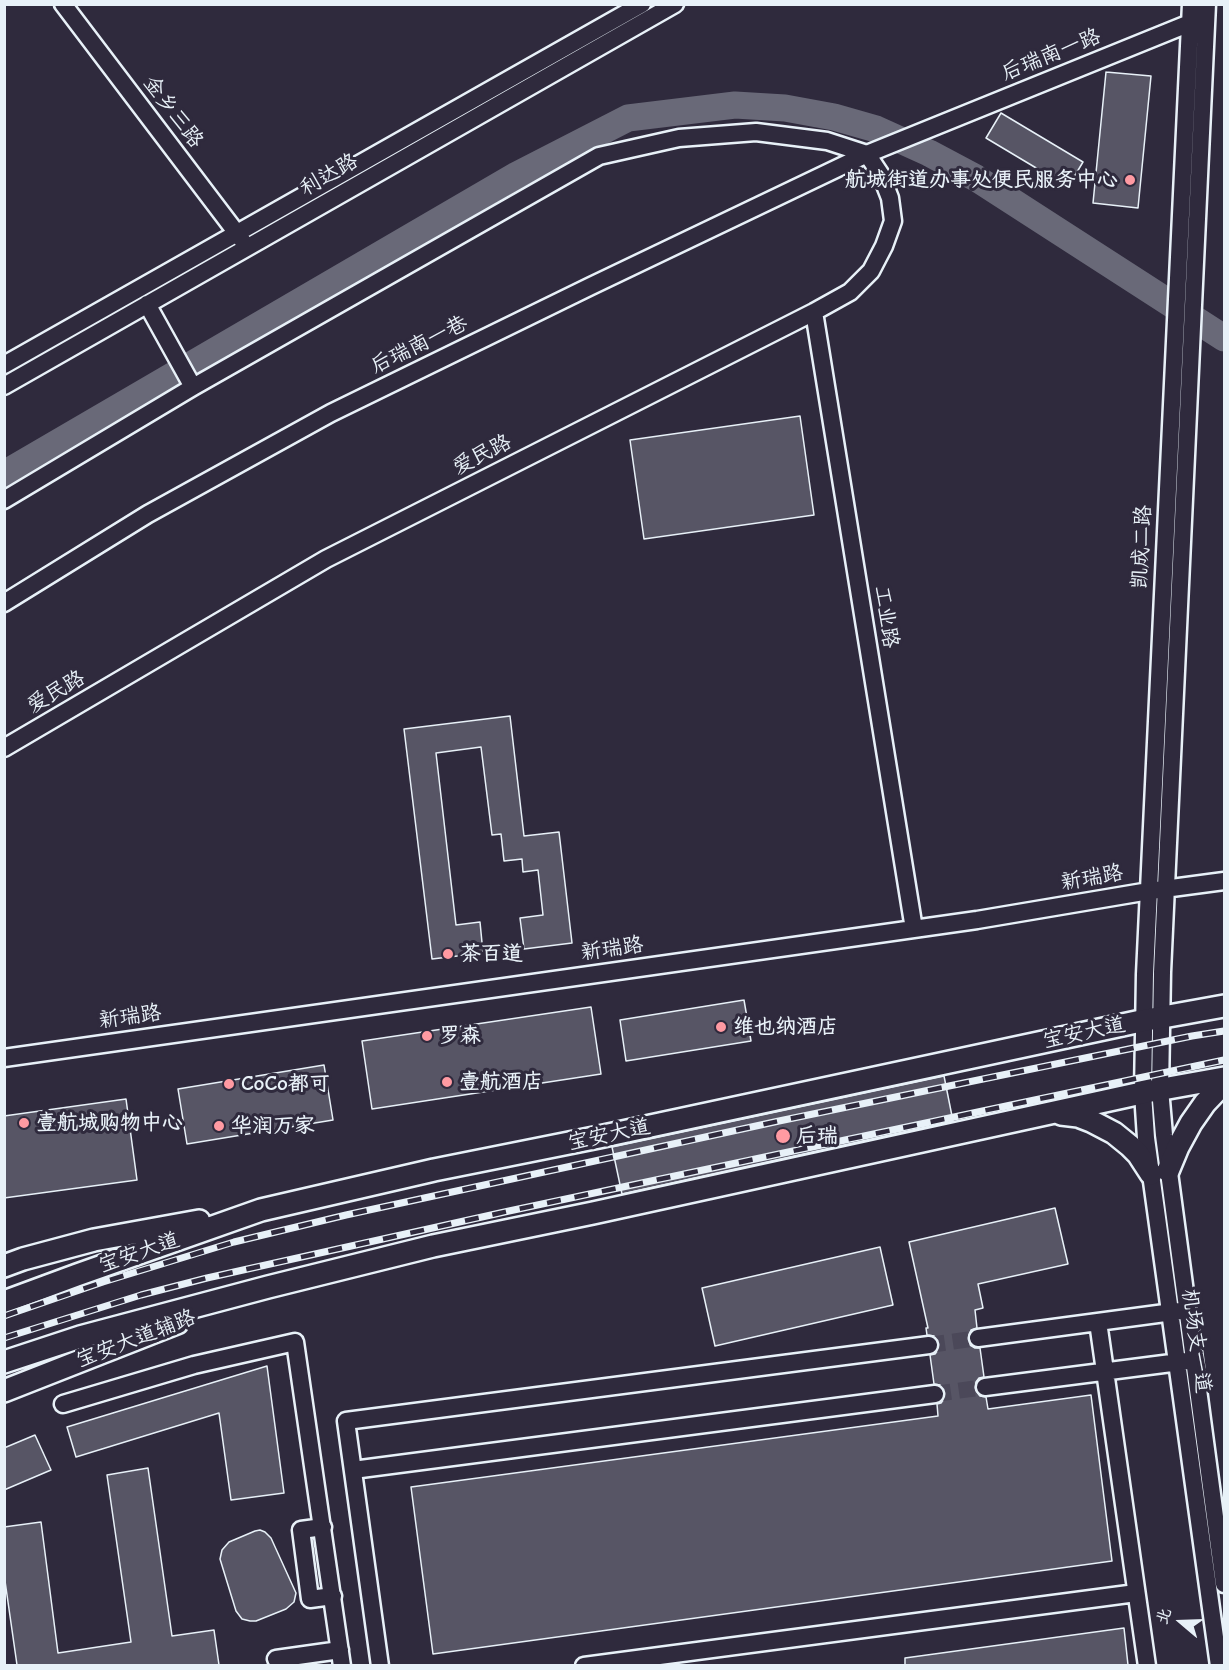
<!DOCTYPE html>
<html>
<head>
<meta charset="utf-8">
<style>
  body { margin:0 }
  #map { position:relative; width:1229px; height:1670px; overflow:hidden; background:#2f2a3d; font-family:"Comic Neue","LXGW WenKai TC",sans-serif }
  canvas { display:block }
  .frame { position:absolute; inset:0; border:6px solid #e8f1f8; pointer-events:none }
  .north { position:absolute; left:1151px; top:1592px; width:60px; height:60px; -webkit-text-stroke:4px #2f2a3d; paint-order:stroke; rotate:289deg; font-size:16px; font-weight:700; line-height:24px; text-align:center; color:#e8f1f8 }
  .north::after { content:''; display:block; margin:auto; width:21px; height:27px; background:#e8f1f8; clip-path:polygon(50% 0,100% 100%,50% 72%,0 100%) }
</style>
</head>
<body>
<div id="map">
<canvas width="1229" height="1670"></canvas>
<div class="frame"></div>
<div class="north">北</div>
</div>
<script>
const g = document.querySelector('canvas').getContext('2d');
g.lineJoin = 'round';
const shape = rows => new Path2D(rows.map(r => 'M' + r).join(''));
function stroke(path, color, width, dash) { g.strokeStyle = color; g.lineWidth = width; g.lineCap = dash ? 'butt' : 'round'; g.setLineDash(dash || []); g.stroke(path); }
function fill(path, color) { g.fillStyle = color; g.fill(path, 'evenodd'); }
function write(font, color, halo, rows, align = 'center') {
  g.font = font + ' "Comic Neue","LXGW WenKai TC",sans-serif'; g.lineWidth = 6; g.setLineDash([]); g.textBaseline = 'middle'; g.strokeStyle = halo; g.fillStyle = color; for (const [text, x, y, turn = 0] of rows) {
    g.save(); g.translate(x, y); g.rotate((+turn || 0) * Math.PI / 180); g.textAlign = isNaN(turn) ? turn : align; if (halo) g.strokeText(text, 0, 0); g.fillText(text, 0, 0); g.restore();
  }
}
stroke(shape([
  [4,474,517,175,628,118,735,105,785,108,834,117,876,129,929,153,976,178,1224,338]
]), '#696978', 27);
const building = shape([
  [1106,72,1151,76,1138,208,1093,203,1106,72],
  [1001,113,1083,162,1068,187,986,138,1001,113],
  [800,416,814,515,644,539,630,440,800,416],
  [510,716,524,836,559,832,572,943,524,949,520,918,543,915,538,870,523,872,522,859,504,861,501,834,492,835,481,747,436,753,456,925,480,922,483,953,432,959,404,729,510,716],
  [744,1000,751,1041,626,1061,620,1020,744,1000],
  [591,1007,601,1074,372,1109,362,1041,591,1007],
  [324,1065,333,1120,187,1144,178,1089,324,1065],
  [944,1076,953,1121,622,1194,612,1147,944,1076],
  [126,1099,137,1180,4,1198,4,1116,126,1099],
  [1055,1208,1068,1264,978,1284,983,1308,975,1310,977,1328,971,1330,968,1339,970,1345,975,1348,980,1348,984,1377,979,1378,976,1382,975,1389,980,1396,986,1397,988,1409,1091,1395,1112,1561,433,1654,411,1487,938,1416,937,1404,941,1403,944,1399,945,1392,940,1385,934,1384,930,1355,935,1354,938,1350,939,1343,934,1336,927,1335,926,1328,928,1328,909,1242,1055,1208],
  [880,1247,893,1305,715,1346,702,1288,880,1247],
  [267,1366,284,1493,231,1500,219,1413,76,1457,67,1427,267,1366],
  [35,1435,51,1470,4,1490,4,1448,35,1435],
  [148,1468,172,1636,214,1630,219,1665,17,1665,4,1574,4,1527,41,1522,58,1653,131,1642,107,1475,148,1468],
  [260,1530,265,1532,271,1538,296,1593,294,1602,286,1609,256,1621,250,1621,242,1619,236,1611,220,1559,222,1550,229,1542,255,1531,260,1530],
  [1124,1628,1128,1665,905,1665,905,1658,1124,1628]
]);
fill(building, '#575565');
stroke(building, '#e8f1f8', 1.5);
stroke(shape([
  [929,1345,978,1338],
  [935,1394,985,1387]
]), '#4b4859', 16, [16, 8]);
const minor = shape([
  [63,4,242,240],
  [1191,4,1145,974,1143,1093,1146,1138,1219,1666],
  [1207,4,1162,972,1160,1089,1164,1135,1224,1584],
  [147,304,193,387],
  [814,312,914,929],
  [4,365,642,4],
  [4,386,675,4],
  [4,500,193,387,599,156,679,138,756,132,827,141,867,154],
  [4,603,148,514,331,413,591,286,867,154,1190,23],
  [4,748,326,559,814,312,850,292,871,271,884,246,893,221,890,198,881,175,867,154],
  [4,1058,977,920,1149,891,1224,881],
  [1098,1322,1147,1666],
  [978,1338,1180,1311],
  [985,1387,1187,1361],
  [63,1404,194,1365,295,1342,342,1666],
  [353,1470,935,1394],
  [323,1527,301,1530,310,1599,333,1596],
  [276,1659,340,1650],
  [380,1666,346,1421,929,1345],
  [584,1666,1136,1593]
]);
const major = shape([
  [1061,1114,1078,1116,1091,1121,1114,1133,1130,1146,1138,1154,1151,1174],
  [1168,1171,1178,1147,1191,1123,1205,1103,1224,1083],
  [4,1266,23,1259,94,1240,199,1221],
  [4,1302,77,1275,261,1210,434,1170,599,1137,1141,1021,1224,1006],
  [4,1362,80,1337,268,1287,433,1246,593,1213,1146,1092,1224,1078],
  [4,1391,177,1323]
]);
stroke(minor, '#e8f1f8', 21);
stroke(major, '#e8f1f8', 26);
stroke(minor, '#2f2a3d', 16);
stroke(major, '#2f2a3d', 21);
const rail = shape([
  [4,1316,103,1282,234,1242,346,1215,779,1121,1192,1036,1224,1031],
  [4,1338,141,1295,207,1278,509,1211,1224,1060]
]);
stroke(rail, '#e8f1f8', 7);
stroke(rail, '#2f2a3d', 4.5, [14]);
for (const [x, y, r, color] of [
  [1130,180,6,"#ff9aa2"],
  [448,954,6,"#ff9aa2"],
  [721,1027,6,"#ff9aa2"],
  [427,1036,6,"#ff9aa2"],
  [447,1082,6,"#ff9aa2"],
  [229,1084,6,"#ff9aa2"],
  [24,1123,6,"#ff9aa2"],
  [219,1126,6,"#ff9aa2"],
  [783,1136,8,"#ff9aa2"]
]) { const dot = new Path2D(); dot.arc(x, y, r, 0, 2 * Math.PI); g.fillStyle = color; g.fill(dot); stroke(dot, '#2f2a3d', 2); }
write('21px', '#e8f1f8', '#2f2a3d', [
  ["后瑞南一路",1051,55,-22],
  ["金乡三路",173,112,53],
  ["利达路",329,175,-30],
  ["后瑞南一巷",419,345,-26],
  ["爱民路",482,455,-27],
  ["凯成二路",1142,547,-87],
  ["工业路",886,617,81],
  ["爱民路",56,692,-30],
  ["新瑞路",1092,878,-10],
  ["新瑞路",612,949,-8],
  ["新瑞路",130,1017,-8],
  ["宝安大道",1084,1033,-12],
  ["宝安大道",609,1135,-12],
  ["宝安大道",139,1253,-19],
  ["宝安大道辅路",136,1339,-21],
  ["机场支一道",1196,1341,82]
]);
write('bold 21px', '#e8f1f8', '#2f2a3d', [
  ["航城街道办事处便民服务中心",1118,180,"right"],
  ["茶百道",460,954],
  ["维也纳酒店",733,1027],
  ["罗森",439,1036],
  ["壹航酒店",459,1082],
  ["CoCo都可",241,1084],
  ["壹航城购物中心",36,1123],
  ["华润万家",231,1126],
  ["后瑞",796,1136]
], 'left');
</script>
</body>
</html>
